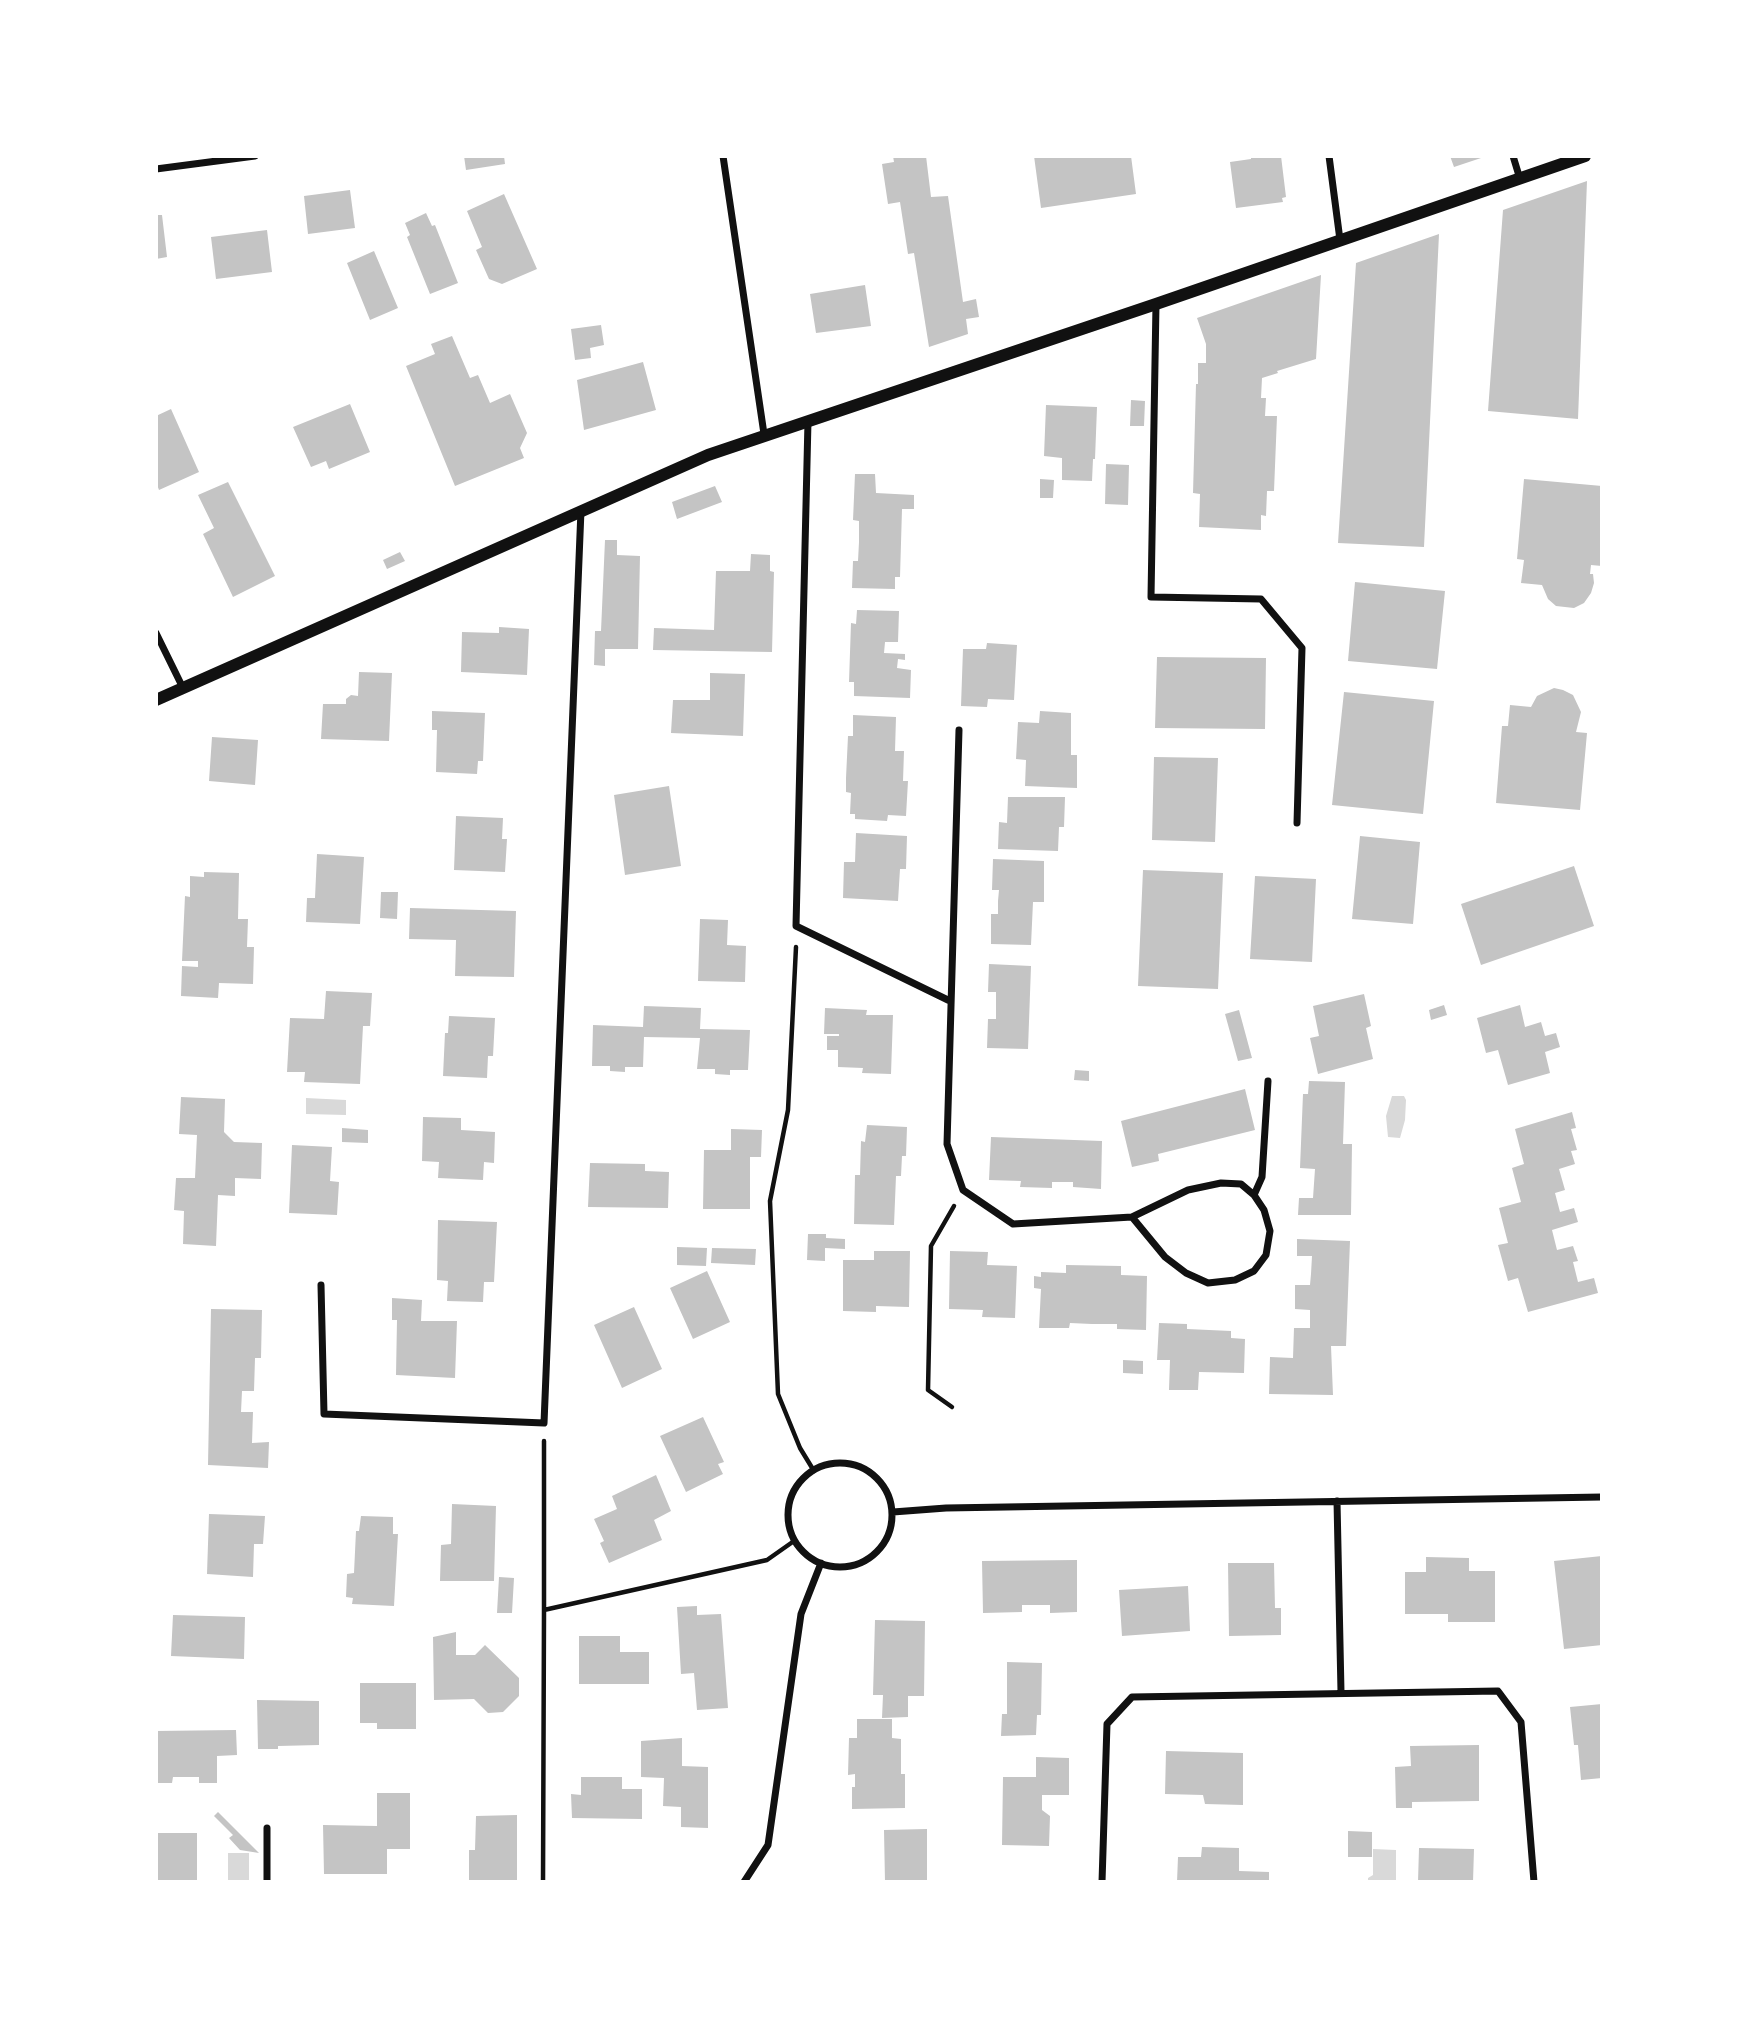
<!DOCTYPE html>
<html>
<head>
<meta charset="utf-8">
<style>
  body { margin:0 }
  #map { position:relative; width:1758px; height:2038px; overflow:hidden; background:#fff; font-family:Arial,sans-serif }
  canvas { display:block }
  .frame { position:absolute; inset:0; border:158px solid #fff; pointer-events:none }
</style>
</head>
<body>
<div id="map">
<canvas width="1758" height="2038"></canvas>
<div class="frame"></div>
</div>
<script>
const g = document.querySelector('canvas').getContext('2d');
g.lineJoin = 'round';
function fill(path, color) { g.fillStyle = color; g.fill(path, 'evenodd'); }
const shape = rows => new Path2D(rows.map(r => 'M' + r).join(''));
function stroke(path, color, width, dash) { g.strokeStyle = color; g.lineWidth = width; g.lineCap = dash ? 'butt' : 'round'; g.setLineDash(dash || []); g.stroke(path); }
fill(shape([
  [1392,1096,1404,1096,1406,1100,1405,1120,1400,1138,1388,1137,1386,1116],
  [306,1098,346,1100,346,1115,306,1114],
  [1373,1849,1396,1850,1396,1882,1368,1882,1368,1878,1373,1875],
  [228,1853,249,1853,249,1882,228,1882]
]), '#d9d9d9');
fill(shape([
  [464,156,504,156,505,164,466,170],
  [893,156,926,156,931,197,948,196,963,302,976,299,979,317,966,319,968,334,929,347,914,253,908,254,900,202,888,204,882,164,894,162],
  [1034,156,1131,156,1136,194,1041,208],
  [1251,156,1281,156,1286,197,1282,198,1283,202,1236,208,1230,162,1251,159],
  [1450,156,1487,156,1454,167],
  [1587,181,1578,419,1488,411,1503,210],
  [350,190,355,228,308,234,304,196],
  [504,194,537,269,502,284,489,279,476,250,482,247,467,211],
  [426,213,432,226,435,225,458,283,430,294,407,237,410,235,405,223],
  [156,215,162,215,167,257,156,259],
  [267,230,272,272,216,279,211,237],
  [1439,234,1424,547,1338,543,1356,263],
  [374,251,398,308,370,320,347,263],
  [1321,275,1316,359,1277,371,1278,373,1262,378,1261,398,1266,398,1265,416,1277,416,1274,491,1267,491,1266,516,1261,515,1261,530,1199,527,1200,494,1193,493,1196,384,1198,384,1198,363,1206,363,1206,344,1197,318],
  [865,285,871,326,816,333,810,294],
  [601,325,604,345,590,348,591,358,575,360,571,329],
  [452,336,470,378,478,375,490,403,510,394,527,433,520,448,524,458,455,486,406,366,435,354,431,344],
  [643,362,656,410,584,430,577,380],
  [1131,400,1145,401,1144,426,1130,426],
  [350,404,370,452,329,469,326,461,311,467,293,427],
  [1046,405,1097,407,1095,459,1093,459,1092,481,1062,480,1062,458,1044,456],
  [171,409,199,472,159,490,156,482,156,416],
  [1106,464,1129,465,1128,505,1105,504],
  [855,474,875,474,876,493,914,495,914,509,902,509,900,577,895,577,895,589,852,588,853,561,858,561,859,542,859,521,853,520],
  [1040,479,1054,480,1053,498,1040,498],
  [1524,479,1602,486,1602,566,1591,565,1590,574,1593,574,1594,583,1591,593,1584,603,1574,608,1556,606,1548,599,1542,585,1521,583,1524,560,1517,559],
  [228,482,275,576,233,597,203,534,214,528,198,495],
  [715,486,722,502,677,519,672,502],
  [605,540,617,540,617,555,640,556,638,649,605,649,605,666,594,665,595,631,601,631],
  [400,552,405,561,387,569,383,560],
  [751,554,770,555,770,571,774,572,772,652,653,650,654,628,714,630,716,571,750,571],
  [1355,582,1445,591,1437,669,1348,661],
  [857,610,899,611,898,642,885,642,884,653,905,654,905,660,898,659,897,668,911,670,910,698,854,696,854,682,849,682,851,623,856,624],
  [499,627,529,629,527,675,461,672,462,632,499,633],
  [987,643,1017,645,1014,700,988,699,987,707,961,706,963,649,986,649],
  [1157,657,1266,658,1265,729,1155,728],
  [359,672,392,673,389,741,321,739,323,704,346,704,346,699,351,695,358,696],
  [710,673,745,674,743,736,671,733,673,700,710,700],
  [1554,688,1563,690,1573,695,1581,712,1576,732,1587,733,1580,810,1496,803,1502,726,1508,726,1510,705,1531,707,1537,696],
  [1344,692,1434,701,1423,814,1332,805],
  [432,711,485,713,483,761,478,761,477,774,436,772,437,730,432,730],
  [1040,711,1071,713,1071,755,1077,755,1077,788,1025,786,1026,760,1016,759,1018,722,1039,723],
  [853,715,896,717,895,751,904,751,903,781,908,781,906,816,888,815,887,821,855,819,855,814,850,814,851,793,846,792,846,778,848,736,853,736],
  [212,737,258,740,255,785,209,781],
  [1154,757,1218,758,1215,842,1152,840],
  [669,786,681,866,625,875,614,795],
  [1008,797,1065,797,1064,827,1059,827,1058,851,998,849,999,822,1007,823],
  [456,816,503,818,502,839,507,839,505,872,454,870],
  [856,833,907,836,906,869,900,869,898,901,843,898,844,862,855,862],
  [1360,836,1420,842,1413,924,1352,919],
  [317,854,364,857,360,924,306,922,307,898,315,898],
  [993,859,1044,861,1044,902,1033,902,1031,945,991,944,991,914,998,914,998,901,999,890,992,890],
  [1574,866,1594,926,1481,965,1461,904],
  [1143,870,1223,873,1218,989,1138,986],
  [204,872,239,873,238,919,248,919,247,947,254,947,253,984,219,983,218,998,181,996,182,966,198,967,198,961,182,961,185,896,190,897,190,876,204,877],
  [1255,876,1316,879,1312,962,1250,959],
  [381,892,398,892,397,919,380,918],
  [410,908,516,911,514,977,455,976,456,940,409,939],
  [700,919,728,920,727,945,746,946,745,982,698,981],
  [989,964,1031,966,1028,1049,987,1048,988,1019,996,1019,996,992,988,992],
  [326,991,372,993,370,1026,363,1026,360,1084,304,1082,305,1072,287,1072,290,1018,324,1019],
  [1364,994,1371,1026,1366,1028,1373,1059,1318,1074,1310,1038,1319,1036,1313,1006],
  [1444,1005,1447,1015,1431,1020,1429,1010],
  [1520,1005,1525,1027,1541,1022,1545,1036,1556,1033,1560,1047,1545,1052,1550,1073,1508,1085,1498,1050,1486,1053,1477,1018],
  [644,1006,701,1008,700,1029,750,1030,748,1070,730,1070,730,1075,715,1074,715,1069,697,1069,700,1038,644,1037,643,1067,625,1067,625,1072,610,1071,610,1066,592,1066,593,1025,643,1027],
  [825,1008,867,1010,866,1015,893,1015,891,1074,862,1073,863,1068,838,1067,838,1050,827,1050,827,1036,839,1036,839,1034,824,1034],
  [1239,1010,1252,1058,1238,1061,1225,1014],
  [449,1016,495,1018,493,1056,488,1056,487,1078,443,1076,445,1033,448,1033],
  [1075,1070,1089,1071,1089,1081,1074,1080],
  [1309,1081,1345,1082,1343,1144,1352,1144,1351,1215,1298,1215,1299,1198,1313,1198,1315,1169,1300,1168,1303,1094,1308,1094],
  [1245,1089,1255,1130,1158,1154,1159,1161,1132,1167,1121,1121],
  [181,1097,225,1099,224,1132,234,1142,262,1143,261,1179,235,1178,235,1196,218,1195,216,1246,183,1244,184,1211,174,1210,176,1178,195,1178,197,1135,179,1134],
  [1572,1112,1576,1128,1571,1129,1577,1150,1571,1151,1575,1164,1559,1169,1565,1190,1555,1193,1560,1212,1574,1208,1578,1222,1552,1230,1557,1250,1573,1246,1578,1261,1573,1262,1578,1282,1594,1278,1598,1293,1528,1312,1518,1278,1508,1281,1498,1245,1508,1243,1499,1208,1521,1202,1512,1168,1524,1164,1515,1129],
  [423,1117,461,1118,461,1130,495,1132,494,1163,484,1162,483,1180,438,1178,439,1162,422,1161],
  [867,1125,907,1127,906,1156,902,1156,901,1176,896,1176,894,1225,854,1224,855,1175,860,1175,861,1141,865,1142],
  [342,1128,368,1130,368,1143,342,1142],
  [731,1129,762,1130,761,1157,750,1157,750,1209,703,1209,704,1150,731,1150],
  [991,1137,1102,1141,1101,1189,1073,1187,1073,1182,1052,1182,1052,1188,1020,1187,1021,1181,989,1180],
  [292,1145,332,1147,330,1181,339,1182,337,1215,289,1213],
  [590,1163,645,1164,645,1171,669,1172,668,1208,588,1207],
  [438,1220,497,1222,494,1282,484,1282,483,1302,447,1301,448,1281,437,1280],
  [808,1234,826,1234,826,1238,845,1239,845,1249,825,1248,825,1261,807,1260],
  [1297,1239,1350,1241,1346,1346,1331,1346,1333,1395,1269,1394,1270,1357,1293,1358,1294,1328,1310,1328,1310,1310,1295,1309,1295,1285,1310,1285,1311,1274,1312,1256,1297,1256],
  [677,1247,707,1248,706,1266,677,1265],
  [712,1248,756,1249,755,1265,711,1263],
  [874,1251,910,1251,909,1307,876,1306,876,1312,843,1311,843,1260,874,1260],
  [950,1251,988,1252,987,1265,1017,1266,1015,1318,982,1317,983,1310,949,1309],
  [1066,1265,1121,1266,1121,1275,1147,1276,1146,1330,1117,1329,1117,1324,1092,1324,1070,1323,1069,1328,1039,1328,1041,1289,1034,1288,1034,1276,1041,1277,1041,1272,1066,1273],
  [707,1271,730,1322,693,1339,670,1288],
  [392,1298,422,1300,421,1321,457,1321,455,1378,396,1375,397,1320,392,1320],
  [634,1307,662,1369,622,1388,594,1325],
  [211,1309,262,1310,261,1358,255,1358,254,1391,242,1391,241,1412,253,1412,252,1443,269,1442,268,1468,208,1465],
  [1159,1323,1187,1324,1187,1329,1231,1331,1231,1338,1245,1339,1244,1373,1199,1372,1198,1390,1169,1390,1170,1360,1157,1360],
  [1123,1360,1143,1361,1143,1374,1123,1373],
  [703,1417,724,1462,718,1464,723,1474,686,1492,660,1436],
  [656,1475,671,1511,654,1520,662,1540,609,1563,600,1543,604,1541,594,1519,617,1509,612,1496],
  [452,1504,496,1506,494,1581,440,1581,441,1545,451,1544],
  [209,1514,265,1516,263,1544,254,1544,253,1577,207,1574],
  [361,1516,393,1517,393,1534,398,1534,394,1606,352,1604,353,1598,346,1597,347,1574,354,1573,356,1531,359,1531],
  [1602,1556,1602,1645,1564,1649,1554,1561],
  [1426,1557,1469,1558,1469,1571,1495,1571,1495,1622,1448,1622,1448,1614,1405,1614,1405,1572,1426,1572],
  [1077,1560,1077,1612,1050,1613,1050,1605,1022,1605,1022,1612,983,1613,982,1561],
  [1228,1563,1274,1563,1275,1608,1281,1608,1281,1635,1229,1636],
  [499,1577,514,1578,512,1613,497,1613],
  [1188,1586,1190,1631,1122,1636,1119,1590],
  [697,1606,697,1615,721,1614,728,1708,697,1710,694,1673,681,1674,677,1607],
  [173,1615,245,1617,244,1659,171,1656],
  [875,1620,925,1621,924,1696,908,1696,908,1717,882,1718,883,1695,873,1695],
  [456,1632,456,1655,475,1655,485,1645,519,1678,519,1696,503,1712,488,1713,474,1699,434,1700,433,1637],
  [579,1636,620,1636,620,1652,649,1652,649,1684,579,1684],
  [1007,1662,1042,1663,1041,1715,1037,1715,1036,1735,1001,1736,1002,1714,1007,1714],
  [360,1683,416,1683,416,1729,377,1729,377,1723,360,1723],
  [257,1700,319,1701,319,1745,278,1746,278,1749,258,1749],
  [1602,1704,1602,1778,1581,1780,1578,1745,1574,1745,1570,1707],
  [857,1719,892,1719,892,1738,901,1739,901,1774,905,1774,905,1808,852,1809,852,1787,855,1787,855,1774,848,1775,849,1738,857,1738],
  [236,1730,237,1755,217,1756,217,1783,199,1783,199,1777,173,1777,172,1783,156,1783,156,1731],
  [682,1738,682,1766,708,1767,708,1828,681,1827,681,1807,663,1806,664,1778,641,1777,641,1741],
  [1479,1745,1479,1801,1412,1802,1412,1808,1396,1808,1395,1767,1411,1766,1410,1746],
  [1166,1751,1243,1753,1243,1805,1205,1804,1203,1795,1165,1794],
  [1036,1757,1069,1758,1069,1795,1042,1795,1042,1810,1050,1816,1049,1846,1002,1845,1003,1777,1036,1777],
  [581,1777,622,1777,622,1789,642,1789,642,1819,572,1818,571,1794,581,1795],
  [377,1793,410,1793,410,1849,387,1849,387,1874,324,1874,323,1825,377,1826],
  [218,1812,259,1853,240,1850,229,1838,233,1835,214,1816],
  [517,1815,517,1882,469,1882,469,1850,475,1850,476,1816],
  [927,1829,927,1882,885,1882,884,1830],
  [1348,1831,1372,1832,1372,1857,1348,1857],
  [156,1833,197,1833,197,1882,156,1882],
  [1202,1847,1239,1848,1239,1871,1269,1872,1269,1882,1177,1882,1178,1857,1201,1857],
  [1419,1848,1474,1849,1473,1882,1418,1882]
]), '#c4c4c4');
stroke(shape([
  [796,947,788,1110,770,1201,778,1394,800,1448,814,1471],
  [952,1407,928,1390,931,1246,954,1206],
  [544,1441,544,1610],
  [543,1882,544,1610,767,1560,794,1541]
]), '#111', 4.5);
stroke(shape([
  [723,156,764,434],
  [1329,156,1340,240],
  [1513,156,1520,179],
  [156,169,255,156],
  [1156,304,1151,597,1261,599,1302,648,1297,823],
  [808,421,796,926,950,1001],
  [156,633,183,688],
  [959,730,947,1144,963,1190,1013,1224,1132,1217,1188,1190,1221,1183,1241,1184,1254,1195,1264,1210,1270,1231,1266,1255,1254,1271,1235,1280,1208,1283,1186,1273,1165,1257,1132,1217],
  [1254,1195,1262,1177,1268,1081],
  [321,1285,324,1414,544,1423,581,510],
  '788 1515a52 52 0 1 1 104 0a52 52 0 1 1-104 0Z',
  [1337,1501,1341,1692],
  [893,1512,946,1508,1602,1497],
  [267,1828,267,1882],
  [744,1882,768,1845,801,1614,821,1563],
  [1102,1882,1107,1724,1132,1697,1498,1691,1521,1722,1534,1882]
]), '#111', 7);
stroke(shape([
  [156,700,708,455,1156,304,1585,156]
]), '#111', 12);
</script>
</body>
</html>
